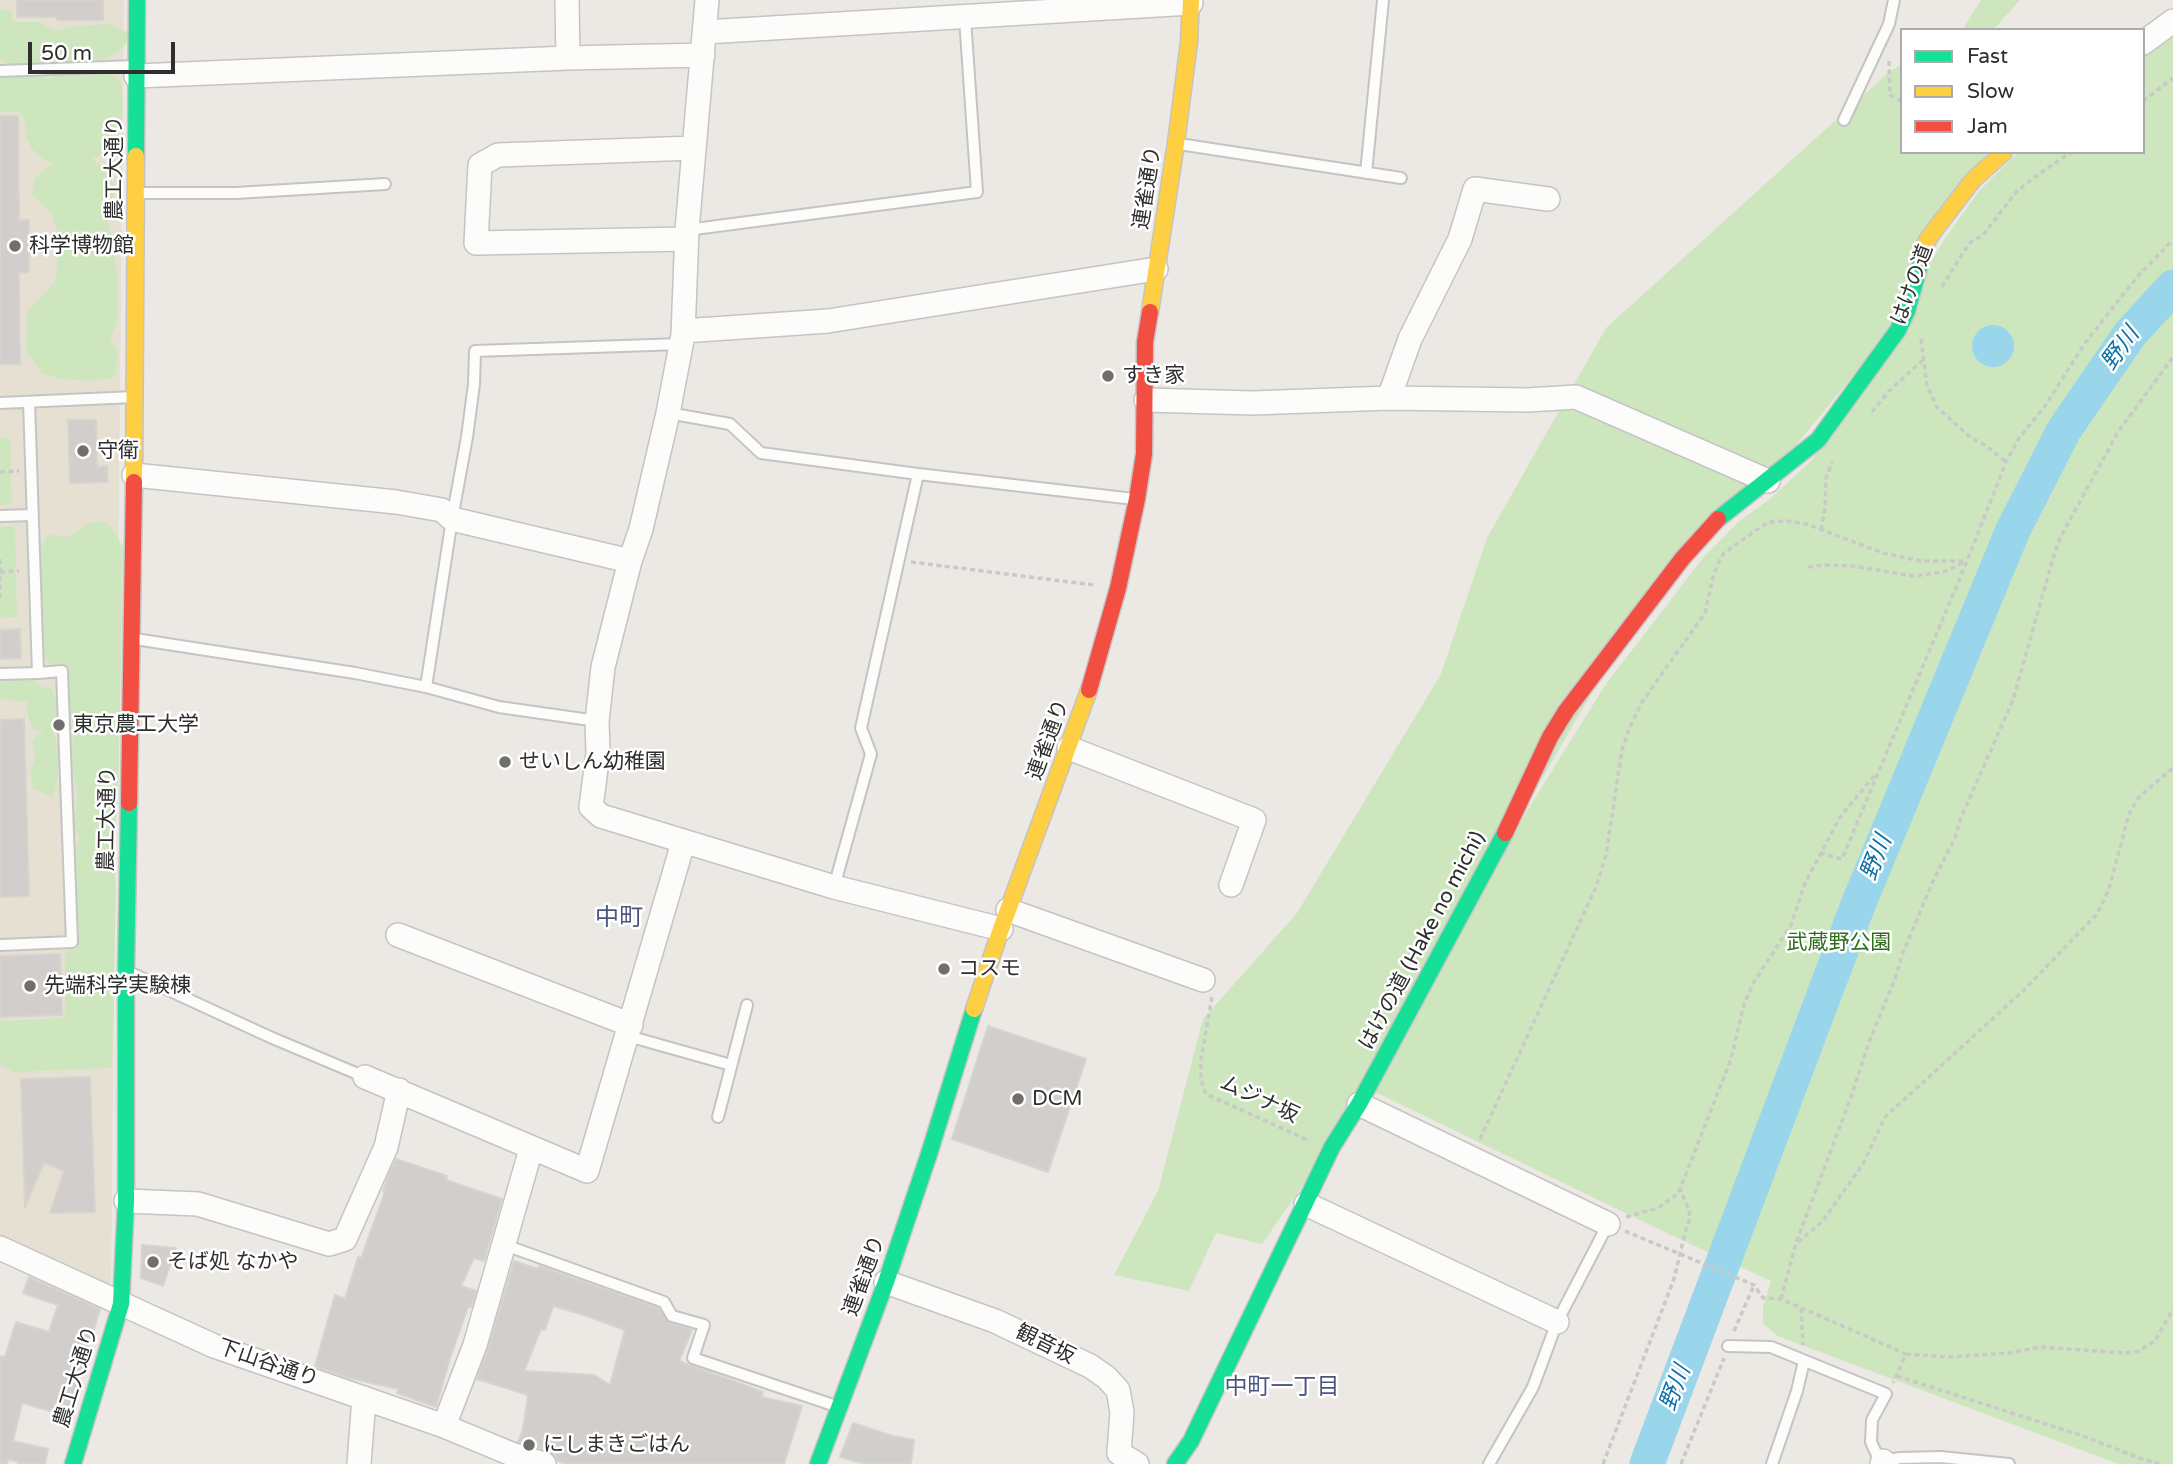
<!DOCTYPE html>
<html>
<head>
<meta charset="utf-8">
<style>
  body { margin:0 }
  #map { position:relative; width:2173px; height:1464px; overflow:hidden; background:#ece8e4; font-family:"Varela Round",sans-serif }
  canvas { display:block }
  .legend { position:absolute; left:1900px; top:28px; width:245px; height:126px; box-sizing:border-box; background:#fff; border:2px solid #ababab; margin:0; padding:9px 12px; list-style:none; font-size:21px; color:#2e2e2e }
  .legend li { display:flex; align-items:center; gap:14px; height:35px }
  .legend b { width:35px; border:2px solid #ababab }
  .scale { position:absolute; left:28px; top:42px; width:147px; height:32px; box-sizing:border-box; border:4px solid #2e2e2e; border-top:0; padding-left:9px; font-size:21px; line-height:24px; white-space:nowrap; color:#2e2e2e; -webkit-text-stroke:5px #fff; paint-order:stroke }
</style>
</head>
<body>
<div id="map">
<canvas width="2173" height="1464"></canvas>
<ul class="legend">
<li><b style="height:9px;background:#16e098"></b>Fast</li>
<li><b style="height:9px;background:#ffcf43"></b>Slow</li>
<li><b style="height:9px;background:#f24e42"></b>Jam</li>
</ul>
<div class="scale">50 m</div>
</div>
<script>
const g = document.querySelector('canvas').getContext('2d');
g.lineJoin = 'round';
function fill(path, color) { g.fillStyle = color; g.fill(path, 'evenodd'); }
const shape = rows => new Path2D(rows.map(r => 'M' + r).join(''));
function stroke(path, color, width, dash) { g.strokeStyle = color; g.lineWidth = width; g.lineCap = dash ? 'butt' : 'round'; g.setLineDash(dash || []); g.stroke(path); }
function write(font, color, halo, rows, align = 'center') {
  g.font = font + ' "Varela Round","Noto Sans JP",sans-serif'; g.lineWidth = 5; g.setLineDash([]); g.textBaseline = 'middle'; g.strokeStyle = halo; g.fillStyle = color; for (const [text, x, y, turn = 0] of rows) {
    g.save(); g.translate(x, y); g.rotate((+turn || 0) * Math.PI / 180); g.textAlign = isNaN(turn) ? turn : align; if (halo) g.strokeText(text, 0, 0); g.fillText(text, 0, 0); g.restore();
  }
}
fill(shape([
  [0,0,124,0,111,1289,0,1239]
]), '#e6e0d3');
fill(shape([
  [1981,0,2020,0,1993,30,1962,30],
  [0,9,12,10,13,22,39,22,55,31,75,26,110,24,127,32,127,42,119,52,103,59,80,63,50,59,24,65,13,65,0,60],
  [2173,33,2173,1464,2118,1464,1778,1336,1763,1324,1763,1307,1771,1281,1671,1235,1375,1092,1527,811,1606,684,1703,558,1738,522,1770,499,1813,459,1944,240,1979,191,2018,152,2143,152,2143,54],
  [1902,65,1902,152,1987,152,1893,327,1783,461,1656,582,1324,1155,1262,1244,1216,1233,1189,1291,1114,1275,1158,1191,1203,1019,1297,913,1441,674,1487,538,1606,328,1890,71],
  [112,73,121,83,123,112,116,149,92,159,108,170,115,190,108,221,117,272,117,321,110,340,117,351,116,377,94,381,60,379,42,373,26,351,27,311,55,282,60,238,51,213,32,195,34,180,42,170,55,164,45,161,32,149,26,137,24,118,18,112,0,112,0,77,32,75,48,78,64,74],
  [0,438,10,438,12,504,0,505],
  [105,521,114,531,123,547,118,808,112,837,116,886,112,1068,14,1072,0,1065,0,1021,65,1018,65,950,77,949,74,882,74,855,79,838,73,824,78,794,72,770,71,753,75,728,68,709,67,667,51,666,42,654,38,551,48,534,69,537,88,523],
  [15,526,17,617,0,618,0,527],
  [15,678,36,681,42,687,52,689,59,709,53,735,57,742,59,763,57,782,53,797,33,789,30,772,36,756,32,741,37,735,45,734,33,729,28,717,27,702,0,699,0,683]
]), '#cee6be');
fill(shape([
  '1972 346a21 21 0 1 1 42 0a21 21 0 1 1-42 0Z'
]), '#99d6ec');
stroke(shape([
  [1647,1464,1858,905,2013,530,2064,430,2130,334,2173,287]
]), '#99d6ec', 35);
const building = shape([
  [17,0,103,0,103,20,57,20,57,17,17,17,17,0],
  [0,116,18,116,19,220,29,220,29,272,19,273,20,364,0,364,0,116],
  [68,420,96,420,97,467,107,466,108,482,70,483,68,420],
  [20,629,21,658,0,659,0,630,20,629],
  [24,719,29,896,0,897,0,720,24,719],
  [60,954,62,1015,0,1017,0,956,60,954],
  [988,1026,1086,1059,1048,1172,952,1139,988,1026],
  [90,1077,95,1212,50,1213,64,1171,44,1163,25,1207,21,1079,90,1077],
  [396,1159,447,1176,446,1180,502,1199,484,1261,474,1258,461,1286,476,1291,471,1307,468,1307,450,1358,436,1407,397,1393,398,1389,349,1378,315,1366,335,1295,345,1299,358,1257,361,1258,385,1192,383,1191,388,1177,396,1159],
  [142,1245,176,1248,163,1286,141,1278,142,1245],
  [514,1261,538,1269,539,1266,659,1308,669,1323,692,1330,679,1361,763,1392,761,1397,802,1406,784,1464,566,1464,558,1461,555,1455,549,1451,518,1442,523,1429,528,1395,477,1379,488,1349,514,1261],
  [553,1306,584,1315,625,1330,610,1385,594,1375,524,1371,541,1329,545,1330,553,1306],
  [29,1277,100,1309,68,1416,22,1403,13,1441,48,1449,45,1464,18,1464,19,1462,8,1459,7,1464,0,1464,0,1356,5,1357,16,1322,49,1332,58,1305,23,1293,29,1277],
  [853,1423,892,1436,914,1440,911,1464,865,1464,840,1457,853,1423]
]);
fill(building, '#d1cecb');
stroke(building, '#d7d4d0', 2);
const lane = shape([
  [0,71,134,66],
  [1844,120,1889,24,1894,0],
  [1179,144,1401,178],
  [1366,173,1383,0],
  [138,193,236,193,385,184],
  [687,230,977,192,965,18],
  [0,403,134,397],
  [668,413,730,424,761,453,918,474,1134,499],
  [0,516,33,515],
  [135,639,355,673,426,687,499,707,597,721],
  [0,674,38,673,29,402],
  [426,687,452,519,467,437,474,384,475,351,681,344],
  [834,887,871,754,861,728,918,474],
  [0,945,72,942,62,671,38,673],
  [129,972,270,1037,365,1077],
  [628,1036,731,1065],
  [718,1117,747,1005],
  [502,1244,664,1302,672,1316,704,1325,693,1358,836,1406],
  [1728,1346,1771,1347,1886,1394,1872,1420,1871,1442,1877,1455,1883,1461,1900,1458,1941,1457,2009,1464],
  [1489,1464,1533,1387,1557,1322,1608,1224],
  [1772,1464,1797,1391,1804,1361]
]);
const street = shape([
  [567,0,568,58],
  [707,0,687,230,683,335,668,413,641,529,630,561,603,667,597,721,598,753,591,807,601,816,834,887,1001,929],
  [705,32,1191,3],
  [2143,43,2173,21],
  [136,76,568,58,703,55],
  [686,239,476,243,480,165,498,155,694,148],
  [683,331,828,321,1156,269],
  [1389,398,1410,339,1460,239,1475,189,1548,199],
  [1146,400,1253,403,1389,398,1528,400,1576,397,1768,481],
  [134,475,396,502,442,510,452,519,630,561],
  [1069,748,1254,820,1231,885],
  [1008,910,1203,980],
  [398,935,631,1025],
  [365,1077,587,1171,683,843],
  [1359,1104,1608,1224],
  [126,1201,198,1204,329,1244,345,1239,386,1147,399,1090],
  [1306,1204,1557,1322],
  [0,1248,214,1346,444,1426,514,1455,544,1464],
  [886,1282,995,1321,1090,1366,1106,1377,1118,1390,1122,1412,1119,1453,1137,1464],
  [444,1426,475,1345,531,1149],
  [359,1464,364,1398],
  [1882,1464,1883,1461,1887,1464]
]);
const fast = shape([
  [136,156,137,0],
  [1718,519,1818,440,1898,330,1907,311,1922,257],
  [73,1464,121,1304,126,1201,126,971,129,803],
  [818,1464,886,1282,929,1154,974,1009],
  [1175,1464,1191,1441,1332,1147,1359,1104,1505,833]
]);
const slow = shape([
  [1922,257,1927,240,1973,180,2004,152],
  [1150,312,1176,143,1189,42,1191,0],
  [134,482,136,156],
  [974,1009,1001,929,1089,690]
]);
const jam = shape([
  [1089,690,1118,588,1137,499,1144,454,1145,342,1150,312],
  [129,803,134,482],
  [1505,833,1550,737,1566,711,1682,559,1718,519]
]);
stroke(lane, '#c5c4c5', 14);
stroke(street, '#c5c4c5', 26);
stroke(fast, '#c5c4c5', 19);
stroke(slow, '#c5c4c5', 19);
stroke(jam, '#c5c4c5', 19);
stroke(shape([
  [1889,61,1890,95,1902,102],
  [2143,101,2173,78],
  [1942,287,1964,251,1971,242,1983,235,2017,191,2039,174,2071,152],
  [1921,339,1927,385,1937,407,1971,438,1985,445,2006,462],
  [1872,412,1889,391,1924,359],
  [0,472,19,471],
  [1821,530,1825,508,1826,478,1832,462],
  [0,559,0,600],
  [911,562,1094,585],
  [1808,567,1823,565,1852,566,1914,576,1944,572,1965,562],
  [0,572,19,571],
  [1820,853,1842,859,1967,561,2006,462,2019,438,2045,406,2085,343,2138,276,2173,240],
  [1212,997,1201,1060,1201,1080,1206,1094,1310,1141],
  [1480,1139,1596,887,1606,855,1622,750,1629,729,1642,702,1705,613,1713,577,1719,561,1724,553,1768,522,1787,521,1807,524,1883,553,1921,561,1967,561],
  [1626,1217,1658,1208,1675,1196,1680,1189,1731,1059,1744,1004,1754,982,1791,925,1805,883,1840,817,1875,775],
  [1625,1231,1754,1285,1763,1298,1781,1299,1906,1354,1893,1383],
  [1798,1242,1822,1222,1863,1164,1885,1117,2023,991,2097,914,2109,889,2129,814,2139,797,2173,768],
  [1781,1299,1796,1243,1851,1097,1869,1042,1895,979,1902,955,1934,879,1955,838,1960,820,2013,700,2054,555,2061,536,2118,432,2173,357],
  [1801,1308,1803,1345],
  [1734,1331,1754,1285],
  [1906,1354,1949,1357,2010,1353,2040,1347,2124,1353,2137,1352,2155,1341,2173,1309],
  [1897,1376,2083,1436,2139,1458,2159,1464],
  [1603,1464,1674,1279,1685,1233,1690,1218,1689,1210,1680,1189],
  [1681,1464,1724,1358]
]), '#c9c9c8', 3.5, [5, 3.5]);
stroke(lane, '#fcfcfb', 10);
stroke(street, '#fcfcfb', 23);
stroke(fast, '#16e098', 16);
stroke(slow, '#ffcf43', 16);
stroke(jam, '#f24e42', 16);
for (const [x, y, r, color] of [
  [15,246,7,"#706f6e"],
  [1108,376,7,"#706f6e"],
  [83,451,7,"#706f6e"],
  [59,725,7,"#706f6e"],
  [505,762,7,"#706f6e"],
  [944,969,7,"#706f6e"],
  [30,986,7,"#706f6e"],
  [1018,1099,7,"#706f6e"],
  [153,1262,7,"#706f6e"],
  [529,1445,7,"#706f6e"]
]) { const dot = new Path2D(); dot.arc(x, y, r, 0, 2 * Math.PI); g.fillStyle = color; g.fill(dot); stroke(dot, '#fff', 2.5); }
write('21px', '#2e2e2e', '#fff', [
  ["農工大通り",115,168,-90],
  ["連雀通り",1148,188,-81],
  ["はけの道",1913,285,-70],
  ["連雀通り",1049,740,-70],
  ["農工大通り",108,819,-89],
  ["はけの道 (Hake no michi)",1423,941,-62],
  ["ムジナ坂",1259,1100,25],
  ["連雀通り",865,1276,-70],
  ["観音坂",1045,1345,26],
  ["下山谷通り",268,1364,19],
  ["農工大通り",77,1377,-73]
]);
write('21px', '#2e2e2e', '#fff', [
  ["科学博物館",29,246],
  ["すき家",1122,376],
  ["守衛",97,451],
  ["東京農工大学",73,725],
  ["せいしん幼稚園",519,762],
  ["コスモ",958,969],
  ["先端科学実験棟",44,986],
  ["DCM",1032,1099],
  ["そば処 なかや",167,1262],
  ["にしまきごはん",543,1445]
], 'left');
write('21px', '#2c6e1b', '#fff', [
  ["武蔵野公園",1839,943]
]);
write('italic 23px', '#0d6fa3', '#fff', [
  ["野川",2121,349,-54],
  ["野川",1877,858,-68],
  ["野川",1676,1388,-69]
]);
write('23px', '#4d5680', '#fff', [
  ["中町一丁目",1282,1388]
]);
write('24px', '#4d5680', '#fff', [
  ["中町",619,919]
]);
</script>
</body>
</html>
